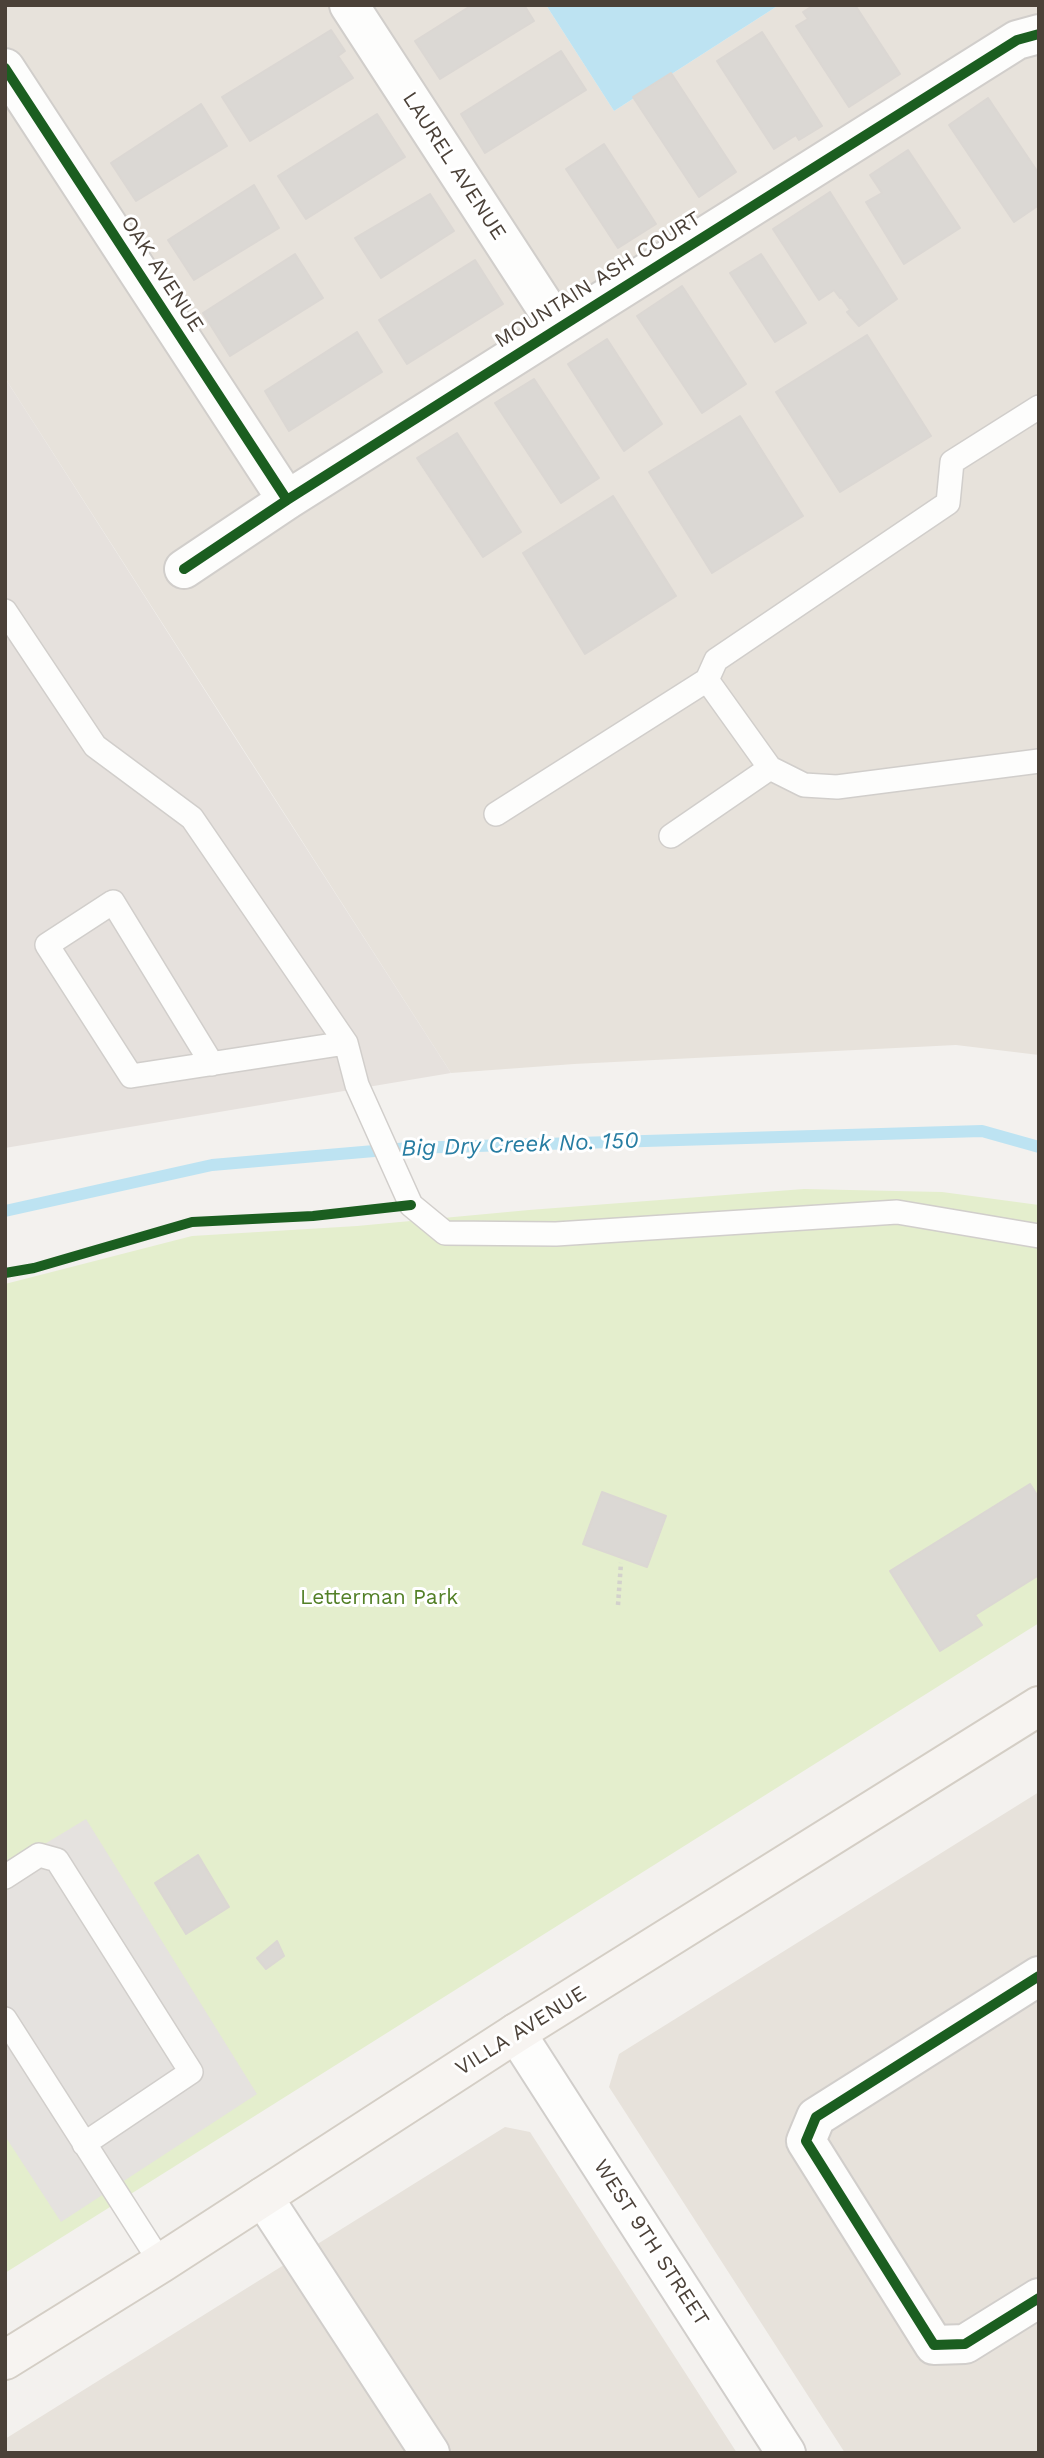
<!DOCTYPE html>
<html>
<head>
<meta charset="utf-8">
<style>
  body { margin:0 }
  #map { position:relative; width:1044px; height:2458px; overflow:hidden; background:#f3f1ee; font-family:"Work Sans",sans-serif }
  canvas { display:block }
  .frame { position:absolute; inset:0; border:7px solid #4b4138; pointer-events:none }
</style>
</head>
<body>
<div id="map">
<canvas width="1044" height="2458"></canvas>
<div class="frame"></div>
</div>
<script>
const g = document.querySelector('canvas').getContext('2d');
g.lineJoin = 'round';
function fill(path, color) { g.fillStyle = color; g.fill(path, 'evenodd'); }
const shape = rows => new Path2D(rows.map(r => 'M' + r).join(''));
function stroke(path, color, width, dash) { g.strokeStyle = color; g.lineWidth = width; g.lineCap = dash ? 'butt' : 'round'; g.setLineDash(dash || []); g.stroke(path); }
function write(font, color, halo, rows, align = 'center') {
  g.font = font + ' "Work Sans",sans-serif'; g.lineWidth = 6; g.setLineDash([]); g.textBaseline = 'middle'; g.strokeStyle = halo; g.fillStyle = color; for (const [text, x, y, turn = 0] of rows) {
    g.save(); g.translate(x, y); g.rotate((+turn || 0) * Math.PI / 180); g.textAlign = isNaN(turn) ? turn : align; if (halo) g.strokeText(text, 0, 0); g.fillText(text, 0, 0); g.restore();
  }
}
fill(shape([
  [5,5,546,5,614,111,779,5,1039,5,1039,1055,956,1045,574,1064,451,1073,5,378],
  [1039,1792,1039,2453,845,2453,609,2087,619,2054],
  [505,2127,530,2132,737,2453,5,2453,5,2439]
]), '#e7e2db');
fill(shape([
  [5,378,234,736,451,1073,5,1148]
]), '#e6e1dd');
fill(shape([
  [804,1189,942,1192,1039,1205,1039,1623,5,2273,5,1284,192,1236,357,1226,529,1210]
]), '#e4eecd');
fill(shape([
  [86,1819,257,2094,61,2222,5,2136,5,1868]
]), '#e5e2df');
fill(shape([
  [546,5,779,5,614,111]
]), '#bde3f2');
stroke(shape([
  [5,1211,212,1165,409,1148,982,1131,1039,1147]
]), '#bde3f2', 12);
const building = shape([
  [472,5,524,5,534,21,440,79,415,41,472,5],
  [814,5,855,5,900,74,849,107,796,26,808,19,803,12,814,5],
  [331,30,345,51,338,56,353,78,250,141,222,97,331,30],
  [762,32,822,126,799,140,796,135,774,149,717,61,762,32],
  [561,51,586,90,485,153,461,114,561,51],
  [671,73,736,172,699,197,633,97,671,73],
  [988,98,1039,174,1039,205,1014,222,949,125,988,98],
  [201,104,227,146,136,201,111,163,201,104],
  [377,114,405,157,306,219,278,176,377,114],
  [604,144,656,224,618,248,566,169,604,144],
  [908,150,960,228,904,264,866,202,882,193,870,175,908,150],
  [254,185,279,228,194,280,168,240,254,185],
  [830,192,897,299,859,326,847,312,850,310,841,297,840,298,834,290,819,300,773,229,830,192],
  [430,194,454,231,381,278,355,238,430,194],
  [295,254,323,298,230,356,203,313,295,254],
  [761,254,806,323,775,342,730,273,761,254],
  [475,260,503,304,407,364,379,320,475,260],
  [682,286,746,384,702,413,637,316,682,286],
  [357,332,382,372,289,431,265,391,357,332],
  [867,335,931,436,840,492,776,392,867,335],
  [607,339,662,424,624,451,568,364,607,339],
  [534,379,599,478,561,503,495,403,534,379],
  [740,416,803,516,712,573,649,472,740,416],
  [457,433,521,532,483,557,417,458,457,433],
  [613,496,676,596,585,654,523,553,613,496],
  [1030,1484,1039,1498,1039,1575,975,1615,982,1625,940,1651,890,1571,1030,1484],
  [602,1492,666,1516,647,1567,583,1544,602,1492],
  [198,1855,229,1907,186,1934,155,1883,198,1855],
  [277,1941,284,1956,266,1969,257,1958,277,1941]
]);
fill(building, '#dbd8d4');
stroke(building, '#dbd7d3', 2);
const lane = shape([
  [1039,407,952,462,948,503,716,660,707,680,770,768,804,785,837,787,1039,761],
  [5,611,95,746,192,818,346,1043,357,1085,411,1205,445,1233,556,1234,897,1212,1039,1236],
  [496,814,707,680],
  [671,836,770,768],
  [212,1064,113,902,47,945,131,1076,346,1043],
  [5,1877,39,1855,57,1860,191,2072,84,2144],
  [5,2019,161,2263]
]);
const street = shape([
  [349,5,559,328],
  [5,68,287,500],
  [184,569,287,500,559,328,1017,40,1039,34],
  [1039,1976,816,2117,806,2141,934,2345,965,2344,1039,2298],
  [516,2033,786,2453],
  [263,2197,430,2453]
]);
const secondary = shape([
  [5,2360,161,2263,516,2033,1039,1706]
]);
stroke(lane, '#d1cecb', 26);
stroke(street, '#d1cecb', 42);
stroke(secondary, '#d4cec5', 42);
stroke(shape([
  [618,1605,621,1563]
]), '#d3d1cc', 4.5, [3.5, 3.5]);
stroke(lane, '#fdfdfc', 23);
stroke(street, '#fdfdfc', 38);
stroke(secondary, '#f7f4f1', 38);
stroke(shape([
  [5,68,287,500],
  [184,569,287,500,559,328,1017,40,1039,34],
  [5,1273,34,1268,192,1222,313,1216,411,1205],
  [1039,1976,816,2117,806,2141,934,2345,965,2344,1039,2298]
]), '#1b5e20', 10);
write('21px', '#4b4138', '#fff', [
  ["LAUREL AVENUE",454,166,57],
  ["OAK AVENUE",162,274,57],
  ["MOUNTAIN ASH COURT",598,280,-32],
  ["VILLA AVENUE",521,2031,-32],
  ["WEST 9TH STREET",651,2243,57]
]);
write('21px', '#538027', '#fff', [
  ["Letterman Park",379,1598]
]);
write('italic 23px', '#277da2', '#fff', [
  ["Big Dry Creek No. 150",520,1145,-2]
]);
</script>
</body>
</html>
